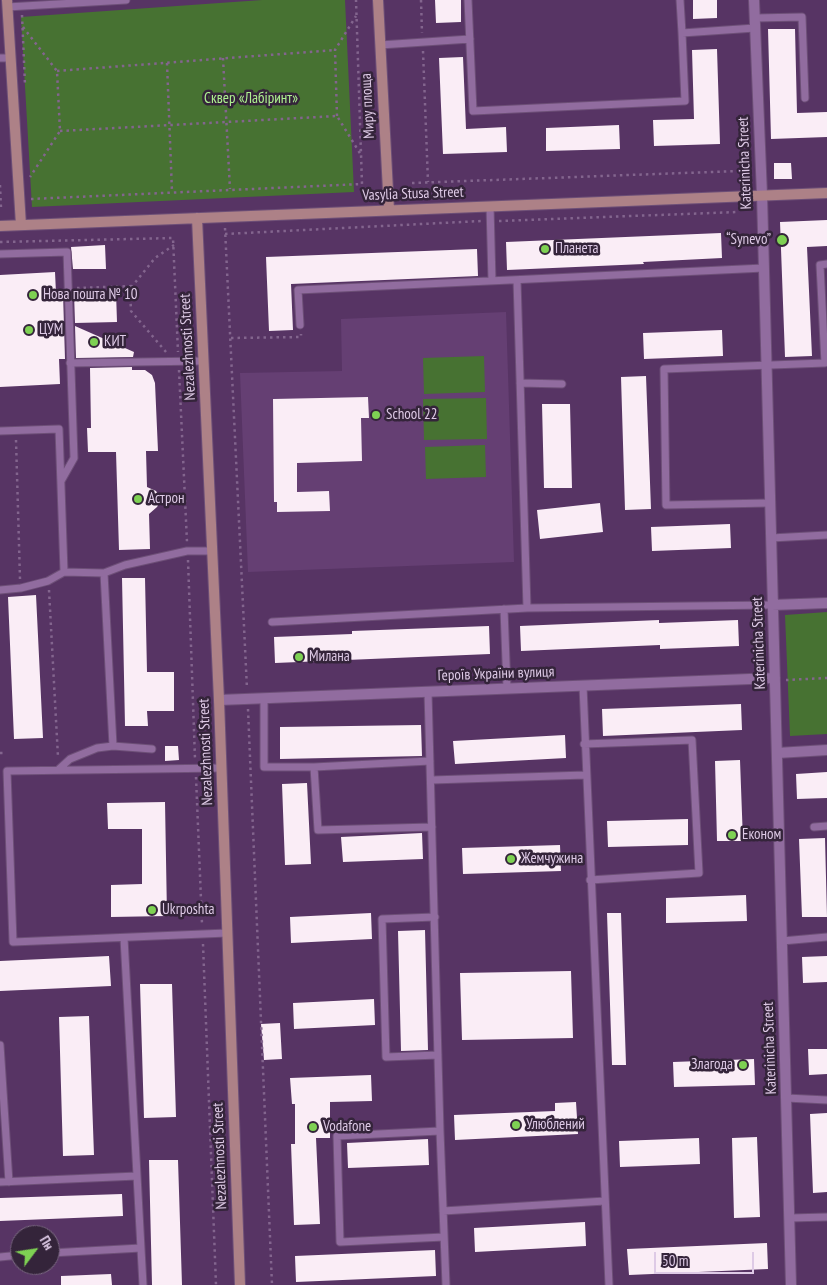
<!DOCTYPE html>
<html>
<head>
<meta charset="utf-8">
<style>
  body { margin:0 }
  #map { position:relative; width:827px; height:1285px; overflow:hidden; background:#573464; font-family:"PT Sans Narrow",sans-serif }
  canvas { display:block }
  .north { position:absolute; left:10px; top:1225px; width:50px; height:50px; box-sizing:border-box; background:#34243a; border:1px solid #78667f; border-radius:50%; rotate:59deg; font-size:14px; font-weight:700; line-height:20px; text-align:center; color:#decae6 }
  .north::after { content:''; display:block; margin:auto; width:18px; height:22px; background:#7ed153; clip-path:polygon(50% 0,100% 100%,50% 72%,0 100%) }
  .scale { position:absolute; left:654px; top:1252px; width:100px; height:22px; box-sizing:border-box; border:2px solid #decae6; border-top:0; padding-left:6px; font-size:15px; line-height:18px; white-space:nowrap; color:#decae6; -webkit-text-stroke:4px #34243a; paint-order:stroke }
</style>
</head>
<body>
<div id="map">
<canvas width="827" height="1285"></canvas>
<div class="north">Пн</div>
<div class="scale">50 m</div>
</div>
<script>
const g = document.querySelector('canvas').getContext('2d');
g.lineJoin = 'round';
function fill(path, color) { g.fillStyle = color; g.fill(path, 'evenodd'); }
const shape = rows => new Path2D(rows.map(r => 'M' + r).join(''));
function stroke(path, color, width, dash) { g.strokeStyle = color; g.lineWidth = width; g.lineCap = dash ? 'butt' : 'round'; g.setLineDash(dash || []); g.stroke(path); }
function write(font, color, halo, rows, align = 'center') {
  g.font = font + ' "PT Sans Narrow",sans-serif'; g.lineWidth = 5; g.setLineDash([]); g.textBaseline = 'middle'; g.strokeStyle = halo; g.fillStyle = color; for (const [text, x, y, turn = 0] of rows) {
    g.save(); g.translate(x, y); g.rotate((+turn || 0) * Math.PI / 180); g.textAlign = isNaN(turn) ? turn : align; if (halo) g.strokeText(text, 0, 0); g.fillText(text, 0, 0); g.restore();
  }
}
fill(shape([
  [506,312,514,562,248,572,240,373,342,371,341,319]
]), '#653f73');
fill(shape([
  [262,0,345,0,354,192,32,207,21,17],
  [484,356,485,392,424,394,423,358],
  [486,398,487,439,424,440,423,399],
  [485,445,486,477,426,479,425,447],
  [827,612,827,734,790,736,785,615]
]), '#477232');
fill(shape([
  [435,0,461,0,461,22,436,23],
  [693,0,717,0,717,18,693,19],
  [768,29,795,29,797,113,827,112,827,137,771,139],
  [717,49,720,144,654,146,653,120,694,119,692,50],
  [463,57,466,129,506,127,507,152,443,154,439,58],
  [619,125,620,149,546,151,546,128],
  [774,163,791,163,792,179,774,179],
  [827,220,827,246,807,247,812,356,785,357,780,222],
  [721,233,722,258,643,262,644,264,507,270,506,242],
  [105,245,106,269,73,269,71,247],
  [477,249,478,276,291,284,293,330,269,331,266,257],
  [55,272,56,293,63,293,65,359,59,359,60,384,0,387,0,275],
  [116,292,117,322,75,323,74,293],
  [75,326,134,352,133,357,76,358],
  [722,330,723,356,644,359,643,333],
  [132,367,132,370,145,370,152,375,155,383,158,451,146,451,147,487,156,491,159,496,160,502,157,507,149,514,150,549,119,550,116,452,88,452,87,428,91,428,90,368],
  [646,376,651,509,625,510,621,377],
  [368,397,369,418,361,418,362,461,297,463,297,492,329,491,330,511,277,512,277,502,274,502,273,399],
  [542,404,570,404,572,488,544,488],
  [600,503,603,532,540,539,537,510],
  [730,524,731,548,652,551,651,527],
  [122,578,145,578,147,672,174,672,174,711,147,711,148,726,125,726],
  [36,595,43,738,14,739,8,597],
  [659,620,659,623,738,620,739,646,660,649,660,645,521,651,520,626],
  [489,626,490,654,275,663,274,637,352,634,352,631],
  [741,704,742,730,603,736,602,709],
  [421,725,422,756,280,759,280,727],
  [565,735,566,758,455,764,453,741],
  [165,746,178,746,179,760,165,761],
  [740,760,743,841,717,841,715,761],
  [827,772,827,798,797,799,796,774],
  [307,783,311,864,285,865,282,784],
  [165,802,167,916,111,917,111,885,142,884,142,829,108,829,107,803],
  [688,819,688,845,608,847,607,821],
  [422,833,423,859,343,862,341,837],
  [825,838,827,917,802,917,799,839],
  [560,845,561,871,463,874,462,848],
  [746,895,747,921,666,923,666,898],
  [371,913,372,939,291,943,290,917],
  [607,913,621,913,626,1065,612,1065],
  [425,930,428,1050,401,1051,398,931],
  [109,956,111,986,0,991,0,961],
  [827,956,827,982,803,983,802,957],
  [571,971,573,1038,462,1040,460,973],
  [140,984,172,984,176,1117,144,1118],
  [374,999,375,1025,294,1029,293,1003],
  [89,1016,94,1155,63,1156,59,1017],
  [280,1023,282,1059,264,1060,261,1024],
  [808,1049,827,1049,827,1074,809,1075],
  [754,1059,755,1085,674,1087,673,1062],
  [371,1075,372,1101,330,1102,330,1138,316,1138,320,1224,294,1225,291,1144,295,1144,295,1104,292,1104,290,1078],
  [576,1102,578,1134,455,1140,454,1115,555,1111,555,1103],
  [827,1113,827,1192,813,1193,810,1114],
  [757,1137,760,1217,734,1218,732,1138],
  [699,1138,700,1164,620,1167,619,1141],
  [428,1139,429,1165,348,1168,347,1143],
  [149,1160,178,1160,182,1285,152,1285],
  [122,1194,123,1216,0,1221,0,1198],
  [585,1222,586,1246,475,1252,474,1228],
  [767,1243,768,1269,629,1275,627,1249],
  [435,1250,436,1276,296,1282,295,1256],
  [111,1274,112,1285,61,1285,61,1276]
]), '#faedf6');
const lane = shape([
  [468,0,473,111,685,101,682,33],
  [680,0,682,33,755,28],
  [7,7,126,0],
  [755,18,802,17,805,98],
  [380,45,470,39],
  [0,58,10,58],
  [490,206,492,281],
  [0,254,67,252,74,458,61,481],
  [517,280,527,608,772,605],
  [300,325,298,290,764,268],
  [70,363,203,361],
  [520,383,562,384],
  [0,431,59,429,64,572],
  [770,503,666,505,664,369,825,363,820,265,827,264],
  [771,538,827,535],
  [104,573,125,565,187,551,213,551],
  [0,590,21,588,48,581,64,572,104,573,113,746],
  [504,609,507,688],
  [272,622,527,608],
  [583,686,609,1285],
  [428,692,440,1131,446,1285],
  [264,698,264,767,314,767],
  [584,744,692,740,699,873,590,880],
  [430,761,314,767,318,830,432,827],
  [222,768,7,771,13,942,227,933],
  [59,769,70,759,97,748,113,746,152,749],
  [432,780,585,775],
  [814,827,827,826],
  [435,917,382,919,386,1057,438,1055],
  [124,938,143,1285],
  [782,941,827,937],
  [0,1045,9,1182],
  [786,1098,827,1100],
  [440,1131,337,1136,340,1242,444,1237],
  [0,1182,137,1176],
  [443,1211,605,1201],
  [790,1218,827,1217],
  [50,1253,141,1248],
  [0,1257,20,1255]
]);
const street = shape([
  [754,0,762,195,791,1285],
  [772,605,827,603],
  [219,700,775,678],
  [777,753,827,750]
]);
const secondary = shape([
  [7,0,21,225],
  [378,0,389,210],
  [197,218,219,700,240,1285],
  [0,226,827,193]
]);
stroke(lane, '#6d4f77', 9);
stroke(street, '#6d4f77', 12);
stroke(secondary, '#6d4f77', 12);
stroke(shape([
  [421,0,422,33],
  [22,15,25,85],
  [23,27,57,71,60,131,30,177],
  [423,51,428,182],
  [223,58,230,189],
  [167,63,172,192],
  [57,71,335,50],
  [337,116,335,50,356,16],
  [60,131,337,116,361,155],
  [412,183,738,171],
  [0,185,1,208],
  [31,199,362,184,356,0],
  [499,221,738,212],
  [225,228,247,689],
  [225,234,481,221],
  [0,242,173,238,178,352],
  [77,288,133,286],
  [231,338,301,337,301,334],
  [166,352,131,311,130,289,155,258,174,245],
  [179,370,187,542],
  [16,440,20,579],
  [188,560,195,759],
  [49,590,58,757],
  [786,680,827,678],
  [248,709,272,1285],
  [0,753,4,753],
  [196,777,202,924],
  [203,944,216,1285]
]), '#83658e', 2.5, [2.5, 4]);
stroke(lane, '#916c9f', 7);
stroke(street, '#916c9f', 10);
stroke(secondary, '#ad8187', 10);
for (const [x, y, r, color] of [
  [782,240,6,"#7ed153"],
  [545,249,5,"#7ed153"],
  [33,295,5,"#7ed153"],
  [29,330,5,"#7ed153"],
  [94,342,5,"#7ed153"],
  [376,415,5,"#7ed153"],
  [138,499,5,"#7ed153"],
  [299,657,5,"#7ed153"],
  [732,835,5,"#7ed153"],
  [511,859,5,"#7ed153"],
  [152,910,5,"#7ed153"],
  [743,1065,5,"#7ed153"],
  [516,1125,5,"#7ed153"],
  [313,1127,5,"#7ed153"]
]) { const dot = new Path2D(); dot.arc(x, y, r, 0, 2 * Math.PI); g.fillStyle = color; g.fill(dot); stroke(dot, '#34243a', 2); }
write('15px', '#aef190', '#34243a', [
  ["Сквер «Лабіринт»",251,99]
]);
write('15px', '#decae6', '#34243a', [
  ["Миру площа",368,106,-93],
  ["Katerinicha Street",745,163,-92],
  ["Vasylia Stusa Street",413,194,-2],
  ["Nezalezhnosti Street",188,347,-93],
  ["Katerinicha Street",759,643,-92],
  ["Героїв України вулиця",496,674,-2],
  ["Nezalezhnosti Street",206,752,-92],
  ["Katerinicha Street",770,1048,-92],
  ["Nezalezhnosti Street",220,1156,-92]
]);
write('15px', '#decae6', '#34243a', [
  ["“Synevo”",771,240,"right"],
  ["Планета",555,249],
  ["Нова пошта № 10",43,295],
  ["ЦУМ",39,330],
  ["КИТ",104,342],
  ["School 22",386,415],
  ["Астрон",148,499],
  ["Милана",309,657],
  ["Економ",742,835],
  ["Жемчужина",521,859],
  ["Ukrposhta",162,910],
  ["Злагода",733,1065,"right"],
  ["Улюблений",526,1125],
  ["Vodafone",323,1127]
], 'left');
</script>
</body>
</html>
